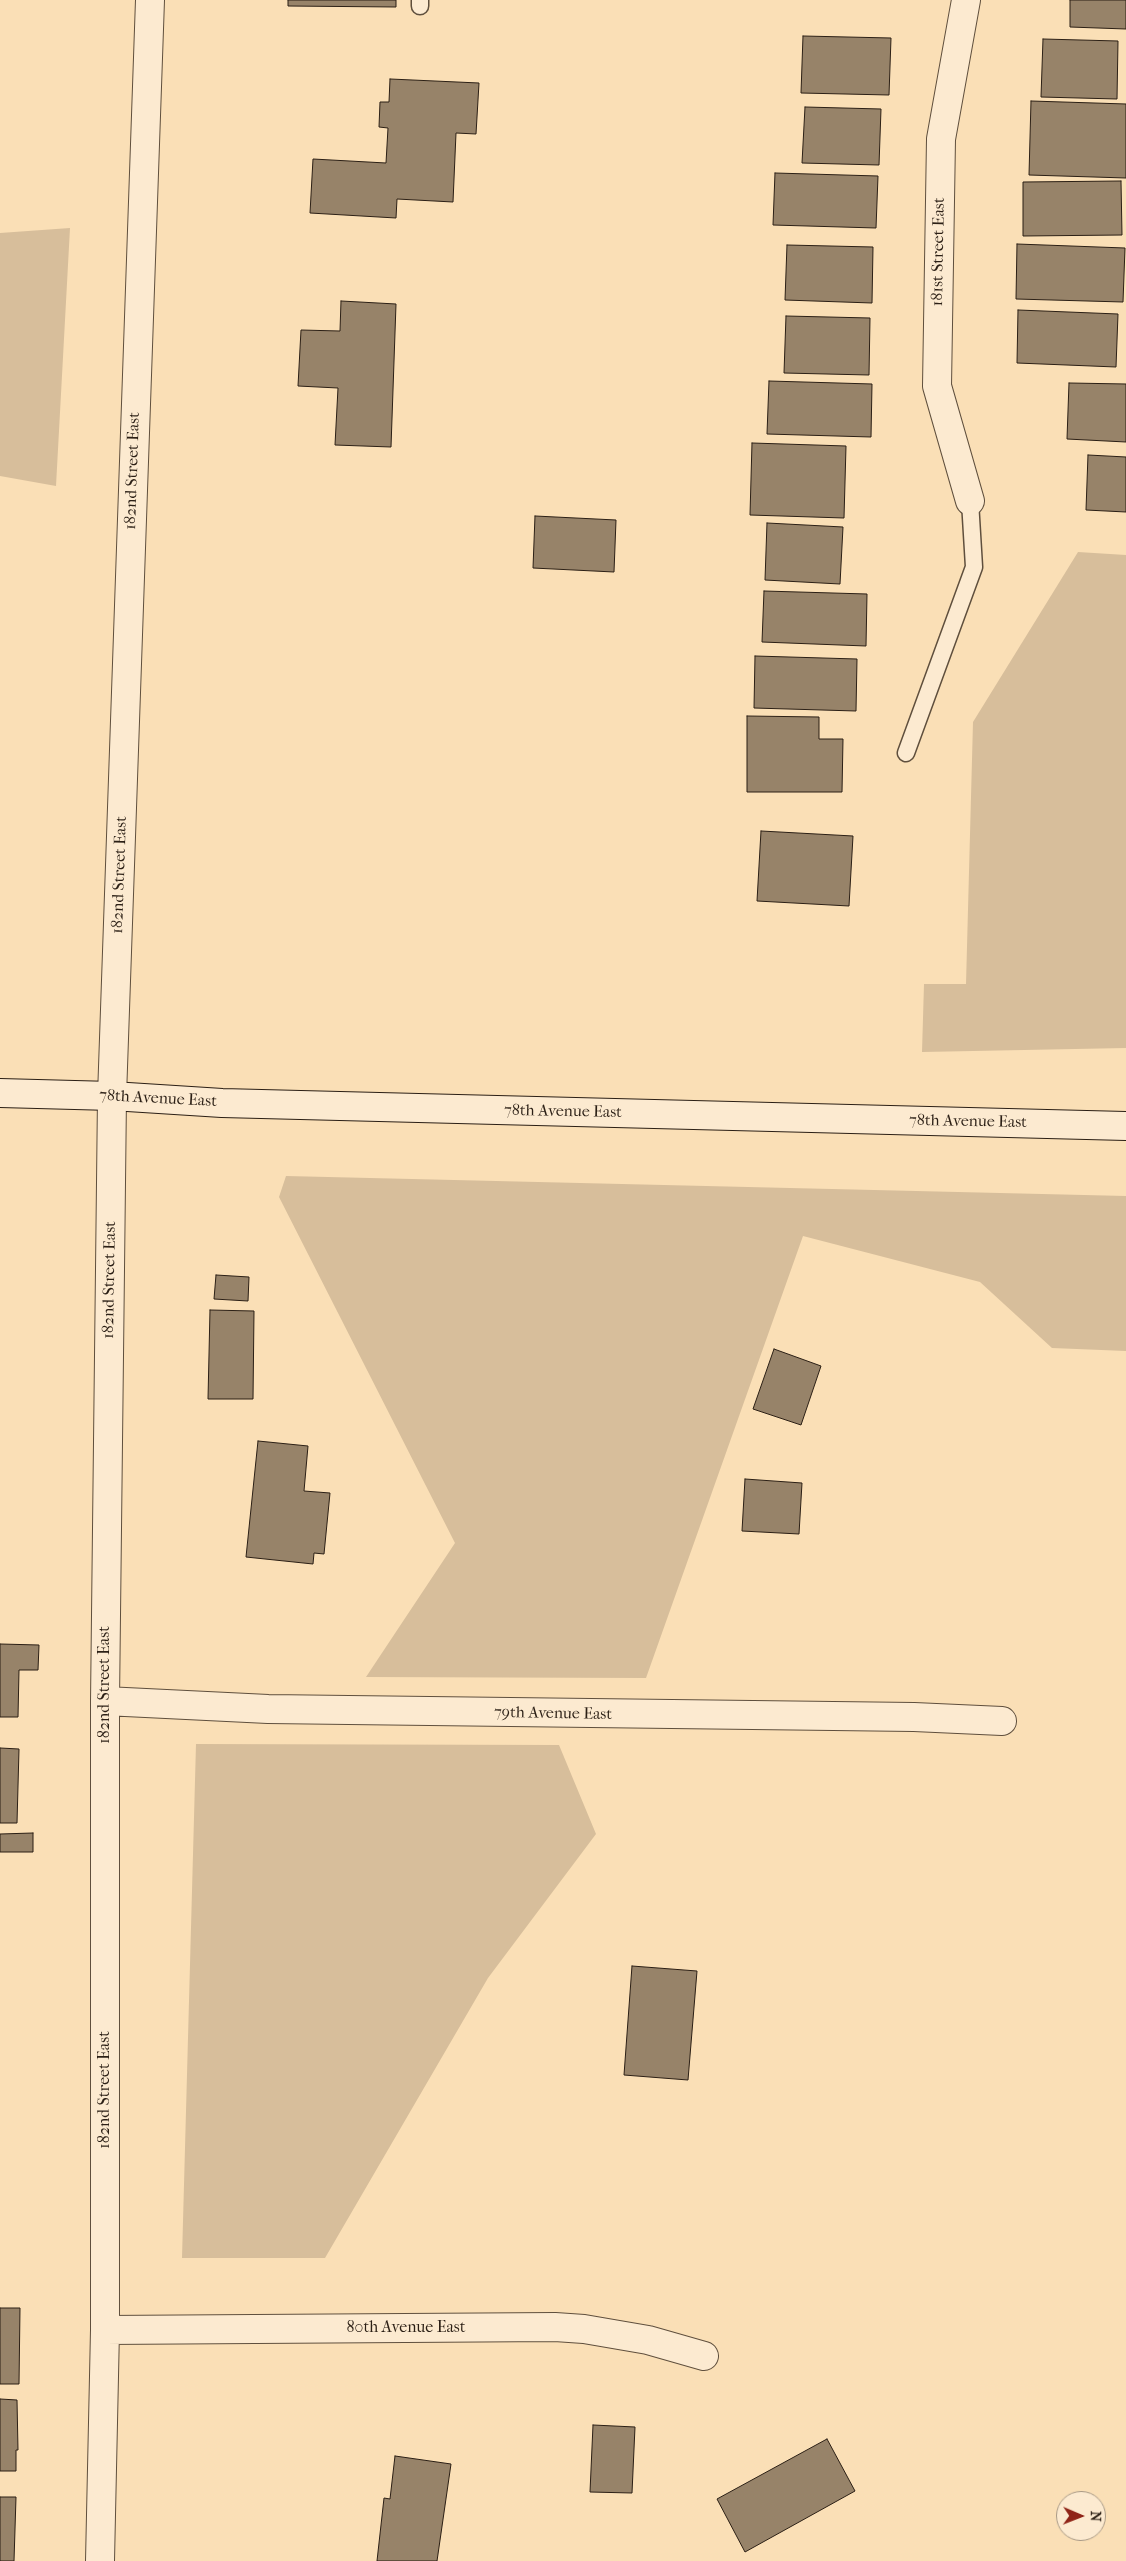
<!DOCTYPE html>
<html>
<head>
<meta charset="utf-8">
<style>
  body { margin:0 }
  #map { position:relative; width:1126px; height:2561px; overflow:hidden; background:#fadfb6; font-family:"IM FELL French Canon",serif }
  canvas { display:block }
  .north { position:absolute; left:1056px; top:2491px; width:50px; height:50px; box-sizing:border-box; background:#fcead0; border:1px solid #a89985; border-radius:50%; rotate:91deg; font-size:14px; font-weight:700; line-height:20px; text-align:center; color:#2b1f15 }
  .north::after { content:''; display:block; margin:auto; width:18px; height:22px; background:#8f2418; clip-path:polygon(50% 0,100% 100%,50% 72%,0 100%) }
</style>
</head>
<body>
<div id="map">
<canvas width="1126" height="2561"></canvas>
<div class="north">N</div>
</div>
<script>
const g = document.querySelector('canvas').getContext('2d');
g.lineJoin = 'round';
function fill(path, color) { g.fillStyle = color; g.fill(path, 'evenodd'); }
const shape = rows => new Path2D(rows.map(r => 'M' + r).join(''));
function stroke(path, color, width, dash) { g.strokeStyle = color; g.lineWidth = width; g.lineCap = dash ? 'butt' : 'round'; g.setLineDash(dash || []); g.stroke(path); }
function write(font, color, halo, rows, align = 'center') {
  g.font = font + ' "IM FELL French Canon",serif'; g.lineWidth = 5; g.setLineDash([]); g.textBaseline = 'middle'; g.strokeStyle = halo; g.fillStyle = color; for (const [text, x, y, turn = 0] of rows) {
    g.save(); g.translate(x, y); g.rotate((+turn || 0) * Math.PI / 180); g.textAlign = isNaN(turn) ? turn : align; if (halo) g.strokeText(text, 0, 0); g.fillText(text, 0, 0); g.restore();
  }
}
fill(shape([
  [70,228,56,486,0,476,0,233],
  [1078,552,1126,555,1126,1048,922,1052,924,984,966,984,973,722],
  [286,1176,1126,1196,1126,1351,1052,1348,980,1282,803,1236,646,1678,366,1677,455,1543,279,1197],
  [196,1744,559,1745,596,1834,488,1978,325,2258,182,2258]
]), '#d7be9b');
const building = shape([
  [288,0,396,0,396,7,288,6,288,0],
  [1070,0,1126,0,1126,29,1070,27,1070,0],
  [803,36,891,38,889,95,801,93,803,36],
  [1043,39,1118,41,1117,99,1041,97,1043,39],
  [390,79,479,83,476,134,456,133,453,202,397,199,396,218,310,213,313,159,386,163,388,128,379,127,380,102,389,102,390,79],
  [1031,101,1126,104,1126,178,1029,175,1031,101],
  [805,107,881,109,879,165,802,163,805,107],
  [775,173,878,176,876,228,773,225,775,173],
  [1121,181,1122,235,1023,236,1023,182,1121,181],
  [1017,244,1125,248,1123,302,1016,299,1017,244],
  [787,245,873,247,872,303,785,300,787,245],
  [341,301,396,304,391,447,335,445,338,388,298,386,301,330,340,331,341,301],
  [1018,310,1118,314,1116,367,1017,363,1018,310],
  [786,316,870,318,869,375,784,373,786,316],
  [769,381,872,384,871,437,767,434,769,381],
  [1069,383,1126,384,1126,442,1067,439,1069,383],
  [752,443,846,446,844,518,750,515,752,443],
  [1088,455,1126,457,1126,512,1086,510,1088,455],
  [535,516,616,520,614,572,533,568,535,516],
  [767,523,843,527,840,584,765,580,767,523],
  [764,591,867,594,866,646,762,642,764,591],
  [755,656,857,659,856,711,754,708,755,656],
  [747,716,819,717,819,739,843,739,842,792,747,792,747,716],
  [761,831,853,836,849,906,757,901,761,831],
  [216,1275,249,1277,248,1301,214,1299,216,1275],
  [210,1310,254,1311,253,1399,208,1399,210,1310],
  [774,1349,821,1366,801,1425,753,1409,774,1349],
  [258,1441,308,1446,304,1491,330,1493,324,1554,314,1553,313,1564,246,1557,258,1441],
  [745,1479,802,1483,799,1534,742,1531,745,1479],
  [0,1644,39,1645,38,1670,19,1670,18,1717,0,1717,0,1644],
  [0,1748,19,1749,17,1823,0,1823,0,1748],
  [33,1833,33,1852,0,1852,0,1834,33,1833],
  [632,1966,697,1971,688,2080,624,2075,632,1966],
  [0,2308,20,2308,19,2384,0,2384,0,2308],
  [0,2399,17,2400,18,2450,16,2450,16,2471,0,2471,0,2399],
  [593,2425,635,2427,632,2493,590,2492,593,2425],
  [827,2439,855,2491,745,2552,717,2499,827,2439],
  [395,2456,451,2464,437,2561,377,2561,384,2498,390,2499,395,2456],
  [0,2497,16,2497,14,2561,0,2561,0,2497]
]);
fill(building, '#978369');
stroke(building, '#2b1f15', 1);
const lane = shape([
  [420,6,420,0],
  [906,753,974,567,970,501]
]);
const street = shape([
  [966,0,941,139,937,386,970,501],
  [105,1701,268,1709,914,1717,1002,1721],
  [105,2330,555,2327,584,2329,648,2340,704,2356],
  [100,2561,105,2330,105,1701,112,1096,150,0]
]);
const secondary = shape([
  [0,1093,112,1096,222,1103,1126,1126]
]);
stroke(lane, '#5f4f3d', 19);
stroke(street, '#5f4f3d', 30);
stroke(secondary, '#2b1f15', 30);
stroke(lane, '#fcead0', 16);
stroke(street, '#fcead0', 28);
stroke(secondary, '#fcead0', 28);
write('16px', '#2b1f15', '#fcead0', [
  ["181st Street East",939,252,-89],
  ["182nd Street East",133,471,-88],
  ["182nd Street East",120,875,-88],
  ["78th Avenue East",158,1099,3],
  ["78th Avenue East",563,1112,1],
  ["78th Avenue East",968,1122,1],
  ["182nd Street East",110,1280,-89],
  ["182nd Street East",105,1685,-90],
  ["79th Avenue East",553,1714,1],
  ["182nd Street East",105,2090,-90],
  ["80th Avenue East",406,2328]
]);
</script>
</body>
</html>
